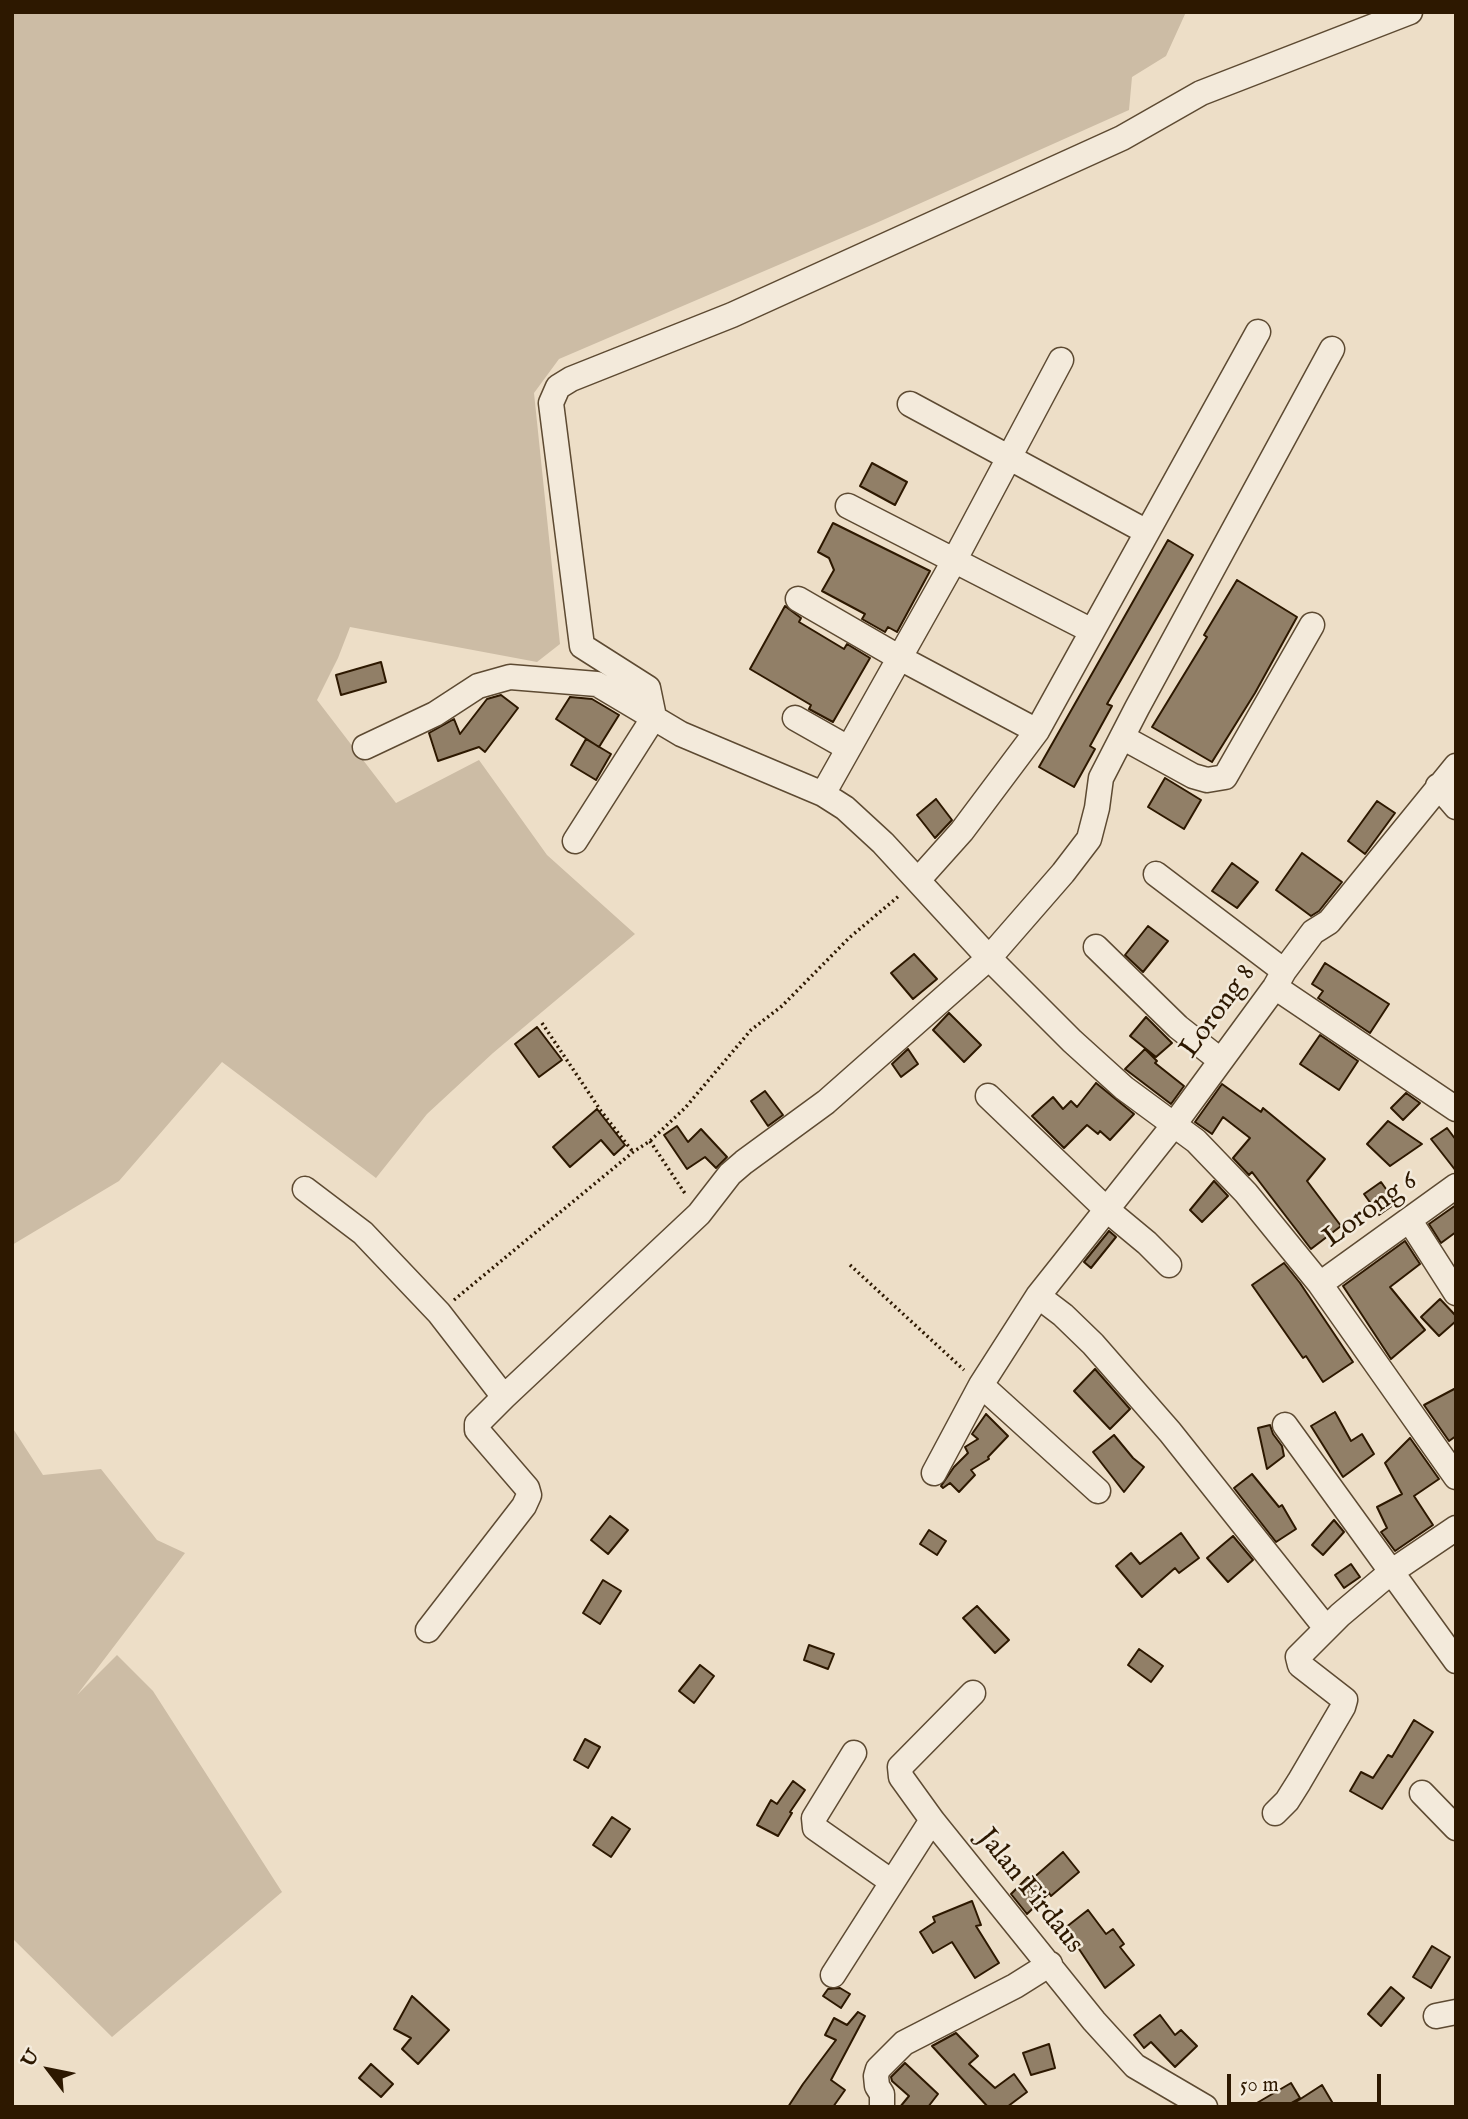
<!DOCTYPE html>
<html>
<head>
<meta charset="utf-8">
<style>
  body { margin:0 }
  #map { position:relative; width:1468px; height:2119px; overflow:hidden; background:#eddec7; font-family:"IM FELL English",serif }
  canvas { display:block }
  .frame { position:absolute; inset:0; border:14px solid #2d1800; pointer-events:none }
  .north { position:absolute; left:14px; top:2035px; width:70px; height:70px; -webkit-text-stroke:5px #f3eadb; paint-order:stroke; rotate:302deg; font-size:19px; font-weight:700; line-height:28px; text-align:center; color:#2d1800 }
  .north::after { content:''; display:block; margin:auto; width:24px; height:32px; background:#2d1800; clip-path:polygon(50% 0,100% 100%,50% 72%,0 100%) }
  .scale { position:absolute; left:1227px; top:2074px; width:154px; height:32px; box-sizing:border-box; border:4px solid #2d1800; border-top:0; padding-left:9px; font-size:21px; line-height:24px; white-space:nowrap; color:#2d1800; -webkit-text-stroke:5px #f3eadb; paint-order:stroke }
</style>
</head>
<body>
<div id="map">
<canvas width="1468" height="2119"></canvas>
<div class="frame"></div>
<div class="north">U</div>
<div class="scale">50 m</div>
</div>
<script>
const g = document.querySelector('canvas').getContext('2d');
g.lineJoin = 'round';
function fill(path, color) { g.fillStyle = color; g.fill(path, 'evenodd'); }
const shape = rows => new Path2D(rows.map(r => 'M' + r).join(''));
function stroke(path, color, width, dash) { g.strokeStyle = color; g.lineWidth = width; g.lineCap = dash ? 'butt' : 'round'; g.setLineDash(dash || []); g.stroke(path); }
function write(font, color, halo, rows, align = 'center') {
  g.font = font + ' "IM FELL English",serif'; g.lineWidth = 5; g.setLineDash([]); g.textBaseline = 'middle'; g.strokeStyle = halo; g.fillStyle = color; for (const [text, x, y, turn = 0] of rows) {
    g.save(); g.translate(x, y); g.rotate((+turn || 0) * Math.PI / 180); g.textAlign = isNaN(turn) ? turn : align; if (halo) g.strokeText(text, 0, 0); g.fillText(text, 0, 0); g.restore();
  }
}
fill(shape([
  [12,12,1186,12,1166,56,1132,77,1129,110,874,224,559,359,534,393,560,644,537,662,350,627,338,658,317,700,396,803,479,760,547,855,635,934,493,1053,427,1114,376,1178,222,1062,119,1181,12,1245],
  [12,1427,43,1475,101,1469,157,1540,185,1553,77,1695,117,1655,153,1691,282,1892,112,2037,12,1938]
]), '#ccbca5');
const building = shape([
  [872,463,907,482,895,505,860,486,872,463],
  [833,523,930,571,897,632,888,627,885,632,862,619,865,614,822,591,834,570,829,558,818,552,833,523],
  [1168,540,1193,555,1107,704,1112,706,1090,746,1095,749,1074,787,1039,767,1168,540],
  [1237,580,1297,617,1255,693,1212,762,1152,727,1207,637,1204,635,1237,580],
  [785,606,801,618,799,622,844,649,847,644,870,658,833,722,809,709,811,705,750,669,785,606],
  [381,662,386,682,341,695,336,675,381,662],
  [501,695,518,708,485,752,479,747,438,761,429,733,454,719,460,734,487,699,501,695],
  [570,697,592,699,619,715,599,747,556,719,570,697],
  [586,739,611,754,596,780,571,765,586,739],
  [1165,778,1201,800,1184,829,1148,807,1165,778],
  [936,799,952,820,935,838,917,815,936,799],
  [1377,801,1395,813,1365,854,1348,841,1377,801],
  [1302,853,1342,882,1319,911,1311,916,1276,890,1302,853],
  [1232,863,1258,882,1237,908,1212,891,1232,863],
  [1148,926,1168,941,1143,972,1125,955,1148,926],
  [914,954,937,979,913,999,891,973,914,954],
  [1325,963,1389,1004,1370,1033,1318,998,1323,991,1312,984,1325,963],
  [949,1013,981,1045,964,1062,933,1030,949,1013],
  [1146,1017,1172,1043,1156,1057,1130,1036,1146,1017],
  [537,1027,562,1060,539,1077,515,1044,537,1027],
  [1320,1035,1358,1061,1339,1090,1300,1064,1320,1035],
  [908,1049,918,1064,901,1077,892,1064,908,1049],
  [1145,1049,1157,1061,1155,1063,1184,1086,1171,1104,1125,1069,1145,1049],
  [1096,1083,1134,1114,1110,1140,1100,1131,1098,1134,1087,1125,1064,1148,1032,1116,1053,1097,1063,1109,1071,1101,1077,1107,1096,1083],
  [1222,1084,1261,1112,1263,1108,1325,1159,1307,1181,1341,1226,1311,1249,1252,1172,1249,1175,1233,1158,1250,1138,1223,1117,1212,1134,1195,1122,1222,1084],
  [765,1091,783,1115,768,1126,751,1101,765,1091],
  [1406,1093,1420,1103,1403,1120,1391,1108,1406,1093],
  [597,1109,625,1145,614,1155,601,1140,570,1167,553,1147,597,1109],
  [1388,1121,1422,1144,1390,1166,1367,1144,1388,1121],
  [677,1126,688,1142,701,1129,727,1157,716,1168,705,1157,687,1169,664,1135,677,1126],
  [1447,1128,1456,1140,1456,1171,1431,1139,1447,1128],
  [1214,1181,1228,1196,1202,1222,1190,1210,1214,1181],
  [1381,1182,1396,1203,1379,1215,1364,1194,1381,1182],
  [1456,1205,1456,1232,1441,1243,1429,1224,1456,1205],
  [1109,1231,1116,1237,1091,1268,1084,1262,1109,1231],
  [1405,1241,1420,1264,1390,1287,1425,1330,1391,1359,1343,1286,1405,1241],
  [1284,1263,1300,1283,1353,1362,1323,1382,1306,1356,1303,1358,1252,1285,1284,1263],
  [1440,1299,1456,1316,1456,1321,1439,1336,1421,1317,1440,1299],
  [1095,1369,1130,1409,1110,1429,1074,1391,1095,1369],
  [1456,1388,1456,1436,1449,1441,1424,1405,1456,1388],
  [1335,1412,1351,1441,1362,1434,1374,1454,1343,1477,1311,1426,1335,1412],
  [986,1414,1008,1436,988,1457,989,1459,971,1470,975,1475,959,1492,950,1483,943,1488,941,1486,954,1467,968,1453,965,1447,978,1439,972,1434,986,1414],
  [1270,1425,1273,1434,1282,1446,1284,1456,1267,1469,1258,1428,1270,1425],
  [1114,1435,1133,1458,1144,1467,1124,1492,1093,1452,1114,1435],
  [1410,1438,1439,1479,1414,1496,1433,1525,1395,1551,1381,1532,1387,1528,1377,1507,1402,1494,1385,1463,1410,1438],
  [1252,1474,1279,1507,1282,1505,1296,1529,1276,1542,1234,1488,1252,1474],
  [610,1516,628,1530,608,1554,591,1540,610,1516],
  [1334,1520,1344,1532,1323,1555,1312,1545,1334,1520],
  [929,1530,946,1541,937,1555,920,1544,929,1530],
  [1181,1533,1199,1558,1179,1573,1175,1568,1142,1597,1116,1566,1131,1553,1140,1564,1181,1533],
  [1233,1536,1253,1560,1228,1582,1207,1558,1233,1536],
  [1351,1564,1360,1577,1344,1588,1335,1575,1351,1564],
  [603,1580,621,1591,600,1624,583,1613,603,1580],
  [977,1606,1009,1640,995,1653,963,1618,977,1606],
  [809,1645,834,1654,828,1669,804,1660,809,1645],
  [1139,1649,1163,1666,1151,1682,1128,1665,1139,1649],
  [700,1665,714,1676,694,1703,679,1691,700,1665],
  [1414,1720,1433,1732,1382,1809,1350,1791,1361,1772,1373,1778,1388,1755,1392,1757,1414,1720],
  [585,1739,600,1747,588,1768,574,1760,585,1739],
  [793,1781,805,1790,790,1812,792,1813,778,1836,757,1825,771,1800,777,1804,793,1781],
  [612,1817,630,1829,611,1857,593,1845,612,1817],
  [1063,1852,1079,1872,1051,1896,1049,1893,1027,1914,1011,1894,1028,1877,1031,1880,1063,1852],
  [972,1901,981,1925,976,1926,999,1963,975,1978,952,1942,933,1953,920,1932,935,1922,933,1917,972,1901],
  [1088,1910,1106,1934,1113,1929,1124,1944,1120,1947,1134,1965,1105,1988,1065,1928,1088,1910],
  [1432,1946,1450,1957,1431,1988,1413,1977,1432,1946],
  [1391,1987,1404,1998,1381,2026,1368,2014,1391,1987],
  [840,1988,850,1994,841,2008,823,1996,828,1989,840,1988],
  [412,1996,449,2030,418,2064,402,2049,411,2038,394,2029,412,1996],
  [858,2012,865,2016,831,2080,845,2090,833,2107,788,2107,803,2084,836,2040,825,2035,834,2018,847,2025,858,2012],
  [1160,2015,1175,2035,1181,2030,1197,2046,1175,2067,1151,2042,1144,2048,1134,2035,1160,2015],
  [956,2033,978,2056,969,2064,995,2088,1014,2074,1027,2092,1007,2107,988,2107,932,2046,956,2033],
  [1049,2044,1055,2068,1031,2075,1023,2053,1049,2044],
  [905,2063,938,2094,928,2107,900,2107,909,2096,892,2081,891,2077,905,2063],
  [371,2064,393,2084,381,2097,359,2078,371,2064],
  [1291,2083,1300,2098,1284,2107,1250,2107,1291,2083],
  [1322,2085,1335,2107,1288,2107,1322,2085]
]);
fill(building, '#917f67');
stroke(building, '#2d1800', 2);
const street = shape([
  [910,404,1147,532],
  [848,506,1092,631],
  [798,599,900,658,1037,731],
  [795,718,848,748],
  [1122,737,1193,776,1207,780,1225,777,1312,625],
  [365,747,435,714,478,686,510,677,597,684,681,734,823,794,845,808,883,843,989,958,1072,1041,1124,1088,1196,1141,1246,1193,1320,1284,1456,1477],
  [1438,786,1456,807],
  [823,794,954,561,1061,360],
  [575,841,654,717,648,688,582,646,551,403,558,387,571,379,732,315,1122,138,1201,93,1410,12],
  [1156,874,1284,971],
  [919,879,962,831,1037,731,1258,332],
  [1096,947,1178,1027,1220,1060],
  [1275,987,1456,1109],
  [988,1096,1106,1209,1147,1243,1169,1265],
  [305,1189,363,1233,439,1313,504,1397,699,1214,730,1174,744,1162,826,1102,989,958,1063,873,1089,839,1097,808,1101,778,1137,708,1332,349],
  [1410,1221,1456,1293],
  [1320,1284,1456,1186],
  [1038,1296,1063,1315,1093,1344,1170,1432,1326,1628],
  [981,1385,1098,1491],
  [1285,1425,1456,1661],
  [934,1473,981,1385,1038,1296,1173,1126,1275,987,1284,971,1313,932,1329,922,1456,766],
  [428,1630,524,1506,529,1495,527,1488,477,1430,477,1424,504,1397],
  [973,1693,900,1767,901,1777,932,1820,1094,2021,1135,2066,1205,2107],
  [854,1753,814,1818,815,1828,892,1882],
  [1422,1793,1456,1828],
  [1275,1813,1287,1801,1299,1782,1343,1707,1345,1700,1300,1665,1298,1657,1340,1615,1391,1572,1456,1528],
  [833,1975,932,1820],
  [1436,2016,1456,2012],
  [882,2107,882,2094,877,2086,876,2076,878,2069,904,2043,1015,1986,1050,1964]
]);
stroke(street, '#5d4a32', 27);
stroke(shape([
  [542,1023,601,1111,633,1152],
  [650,1141,686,1195],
  [850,1265,964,1370],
  [454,1300,633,1152,650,1141,685,1108,751,1030,782,1006,849,938,900,895]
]), '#2d1800', 3.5, [2, 3.5]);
stroke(street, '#f3eadb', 24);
write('28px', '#2d1800', '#f3eadb', [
  ["Lorong 8",1219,1012,-54],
  ["Lorong 6",1371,1211,-36],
  ["Jalan Firdaus",1029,1892,51]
]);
</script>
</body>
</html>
